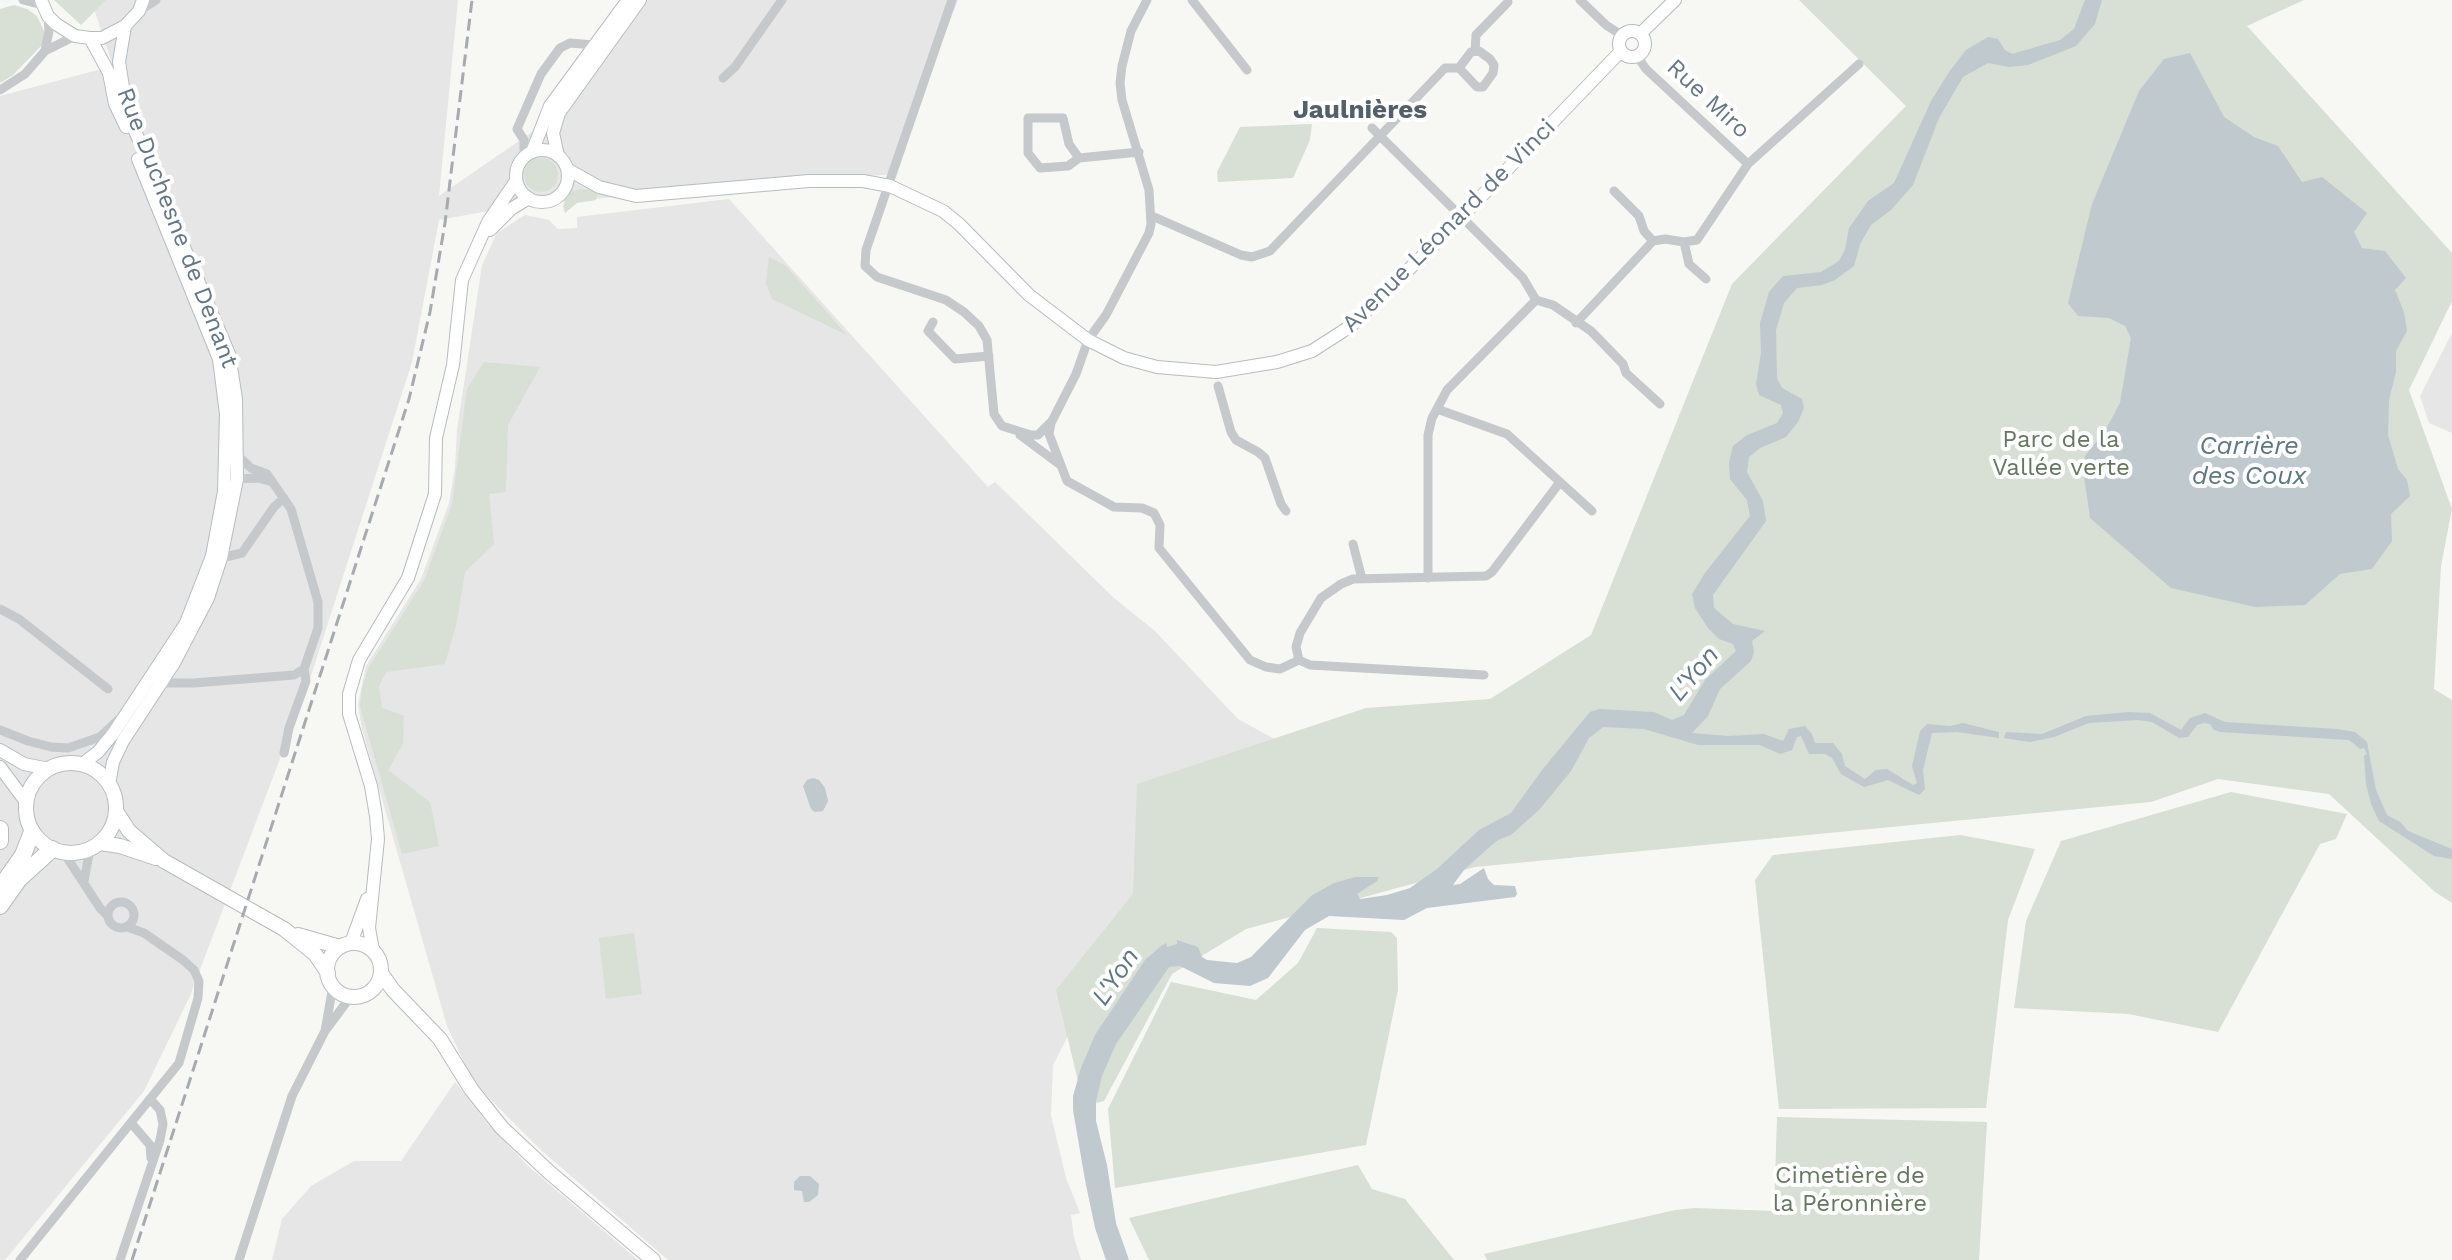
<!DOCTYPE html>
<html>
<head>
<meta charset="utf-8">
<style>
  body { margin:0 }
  canvas { display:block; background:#f7f7f4 }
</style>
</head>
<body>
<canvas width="2452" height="1260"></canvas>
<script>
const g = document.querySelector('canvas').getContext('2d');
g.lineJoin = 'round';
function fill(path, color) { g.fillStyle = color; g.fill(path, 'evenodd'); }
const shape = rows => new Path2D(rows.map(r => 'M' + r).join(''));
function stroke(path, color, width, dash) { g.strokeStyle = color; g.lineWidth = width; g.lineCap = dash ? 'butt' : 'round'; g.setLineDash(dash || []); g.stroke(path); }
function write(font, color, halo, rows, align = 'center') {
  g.font = font + ' "Work Sans",sans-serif'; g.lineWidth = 8; g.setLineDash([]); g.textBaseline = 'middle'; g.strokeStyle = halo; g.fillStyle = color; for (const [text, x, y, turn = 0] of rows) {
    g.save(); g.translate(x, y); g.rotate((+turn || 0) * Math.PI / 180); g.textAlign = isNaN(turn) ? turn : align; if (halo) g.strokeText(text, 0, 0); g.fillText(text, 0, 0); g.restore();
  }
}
fill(shape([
  [91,0,458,0,439,196,532,132,626,0,958,0,896,162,894,174,521,205,439,220,412,362,309,682,190,996,144,1091,5,1260,0,1260,0,96,113,66],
  [729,199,988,487,995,482,1114,598,1155,631,1238,719,1289,747,1094,986,1053,1065,1051,1115,1066,1178,1080,1213,1071,1215,1074,1238,1081,1260,668,1260,541,1150,493,1102,471,1077,447,1026,362,729,358,705,366,666,421,579,449,503,455,468,457,430,482,265,497,233,525,215,549,220,558,229,577,228,577,217],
  [2452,333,2452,433,2429,423,2420,396],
  [455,1082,487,1123,528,1166,638,1260,272,1260,282,1219,311,1186,354,1161,401,1161]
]), '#e5e6e5');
fill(shape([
  [54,0,106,0,81,25],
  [1799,0,2304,0,2247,26,2452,253,2452,301,2409,390,2452,509,2441,566,2434,689,2452,700,2452,903,2435,892,2329,794,2218,779,2151,802,1475,867,1246,929,1172,974,1104,1101,1084,1106,1056,990,1133,894,1137,784,1366,708,1490,699,1591,635,1732,284,1906,106],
  [14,5,27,9,37,16,44,31,44,43,13,75,0,83,0,9],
  [1312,124,1310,140,1293,178,1218,182,1217,172,1240,127],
  '524 175a17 17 0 1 1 34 0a17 17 0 1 1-34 0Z',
  [581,189,594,190,599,193,596,200,577,203,565,213,563,206,566,198,572,191],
  [769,257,786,266,847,335,772,299,766,283],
  [484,362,540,367,508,425,506,492,489,494,494,544,465,572,457,621,445,664,386,672,379,686,382,708,404,716,403,744,388,770,430,802,439,846,402,854,360,706,362,687,369,667,424,581,452,504,467,389],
  [2231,792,2347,814,2336,839,2320,844,2218,1032,2128,1014,2014,1008,2026,921,2061,841],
  [1960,835,2035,849,2008,920,1986,1108,1779,1109,1755,880,1773,855],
  [1317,928,1391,932,1397,938,1398,990,1366,1145,1115,1188,1108,1109,1171,982,1256,1000,1298,963],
  [634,933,642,994,606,999,599,938],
  [1777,1117,1987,1122,1979,1260,1487,1260,1484,1254,1675,1210,1694,1208,1774,1211],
  [1358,1165,1372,1189,1405,1199,1454,1260,1149,1260,1129,1218]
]), '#d8dfd5');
fill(shape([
  [2085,0,2102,0,2095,24,2076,46,2028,65,2009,67,1988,63,1963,77,1939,118,1913,185,1891,210,1871,225,1860,244,1854,266,1835,280,1822,285,1797,288,1784,303,1776,330,1777,378,1782,388,1802,399,1804,408,1798,422,1786,437,1760,448,1749,457,1747,472,1763,501,1766,521,1713,595,1714,608,1733,624,1765,631,1752,641,1754,652,1751,661,1720,689,1708,716,1692,733,1728,736,1764,734,1783,741,1789,729,1805,726,1812,734,1815,743,1833,743,1842,754,1845,766,1865,779,1876,770,1887,769,1913,785,1917,783,1912,766,1920,731,1927,724,1950,726,1963,723,1999,732,1999,738,1957,732,1932,733,1923,770,1925,789,1919,795,1888,780,1864,787,1841,774,1832,758,1825,754,1809,754,1801,736,1797,737,1792,750,1780,754,1760,745,1698,745,1644,729,1603,727,1589,738,1571,771,1539,810,1511,835,1498,840,1486,850,1464,870,1453,885,1460,884,1484,868,1488,879,1494,885,1515,886,1517,894,1515,897,1427,908,1404,920,1329,916,1305,930,1268,978,1250,986,1214,983,1180,966,1169,967,1116,1044,1102,1076,1096,1101,1096,1121,1107,1165,1116,1223,1129,1260,1106,1260,1095,1228,1085,1180,1073,1110,1073,1096,1081,1068,1095,1035,1145,960,1161,946,1166,943,1167,947,1177,944,1177,940,1198,947,1202,957,1207,960,1237,963,1251,957,1311,896,1334,883,1355,877,1379,877,1377,881,1357,894,1360,899,1387,895,1410,888,1437,869,1479,830,1511,813,1542,770,1590,712,1599,709,1654,712,1672,720,1684,715,1705,680,1736,651,1733,644,1719,639,1708,628,1695,608,1692,594,1705,573,1750,516,1747,500,1730,479,1729,462,1733,446,1747,435,1777,423,1783,413,1781,405,1759,395,1756,384,1761,353,1760,323,1769,292,1783,276,1821,272,1839,261,1845,250,1849,228,1868,201,1894,183,1931,101,1949,72,1966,50,1988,37,1998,39,2005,50,2012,54,2060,40,2074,29],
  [2190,53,2224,117,2254,137,2278,146,2302,182,2322,177,2367,213,2354,232,2362,248,2385,251,2406,278,2395,290,2404,312,2407,331,2396,351,2396,372,2389,400,2388,435,2398,469,2407,480,2410,496,2391,514,2392,541,2372,569,2340,574,2305,605,2255,607,2171,588,2090,518,2084,476,2085,456,2106,429,2120,403,2131,338,2125,326,2109,318,2078,316,2068,303,2092,204,2139,91,2164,59],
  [2128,712,2150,713,2181,730,2190,718,2205,713,2225,722,2337,729,2355,732,2367,742,2376,790,2387,815,2400,822,2408,831,2452,849,2452,859,2434,856,2379,821,2371,804,2366,784,2364,756,2367,754,2364,748,2360,749,2349,740,2220,732,2214,730,2210,724,2204,723,2197,725,2188,737,2179,738,2152,722,2138,720,2089,723,2054,737,2030,742,2004,738,2006,732,2042,734,2086,716],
  [813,778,819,780,825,788,828,801,823,811,815,812,811,809,803,786,807,780],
  [800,1176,810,1176,819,1184,818,1195,809,1202,804,1202,802,1191,794,1190,794,1182]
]), '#bfc9ce');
const secondary = shape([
  [41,0,48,16,56,24,75,36,90,38,102,38,125,26,139,11,143,0],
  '1619 44a13 13 0 1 1 26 0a13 13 0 1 1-26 0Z',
  [1640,34,1675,0],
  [90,38,109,73,115,104,126,127],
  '516 176a26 26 0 1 1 52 0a26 26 0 1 1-52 0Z',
  [532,152,550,106,628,0],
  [558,156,553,133,559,113,640,0],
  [567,169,599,187,636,196,809,181,863,181,890,186,943,211,959,224,1029,295,1088,340,1124,358,1157,367,1216,372,1277,362,1312,351,1351,326,1448,231,1621,51],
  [490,230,511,209,529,198],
  [0,750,24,764,49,769],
  [81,765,98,752,113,734,186,623,212,556,224,491,226,414,219,359,138,159],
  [0,767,26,802],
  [109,785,113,762,123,741,174,663,208,598,221,558,237,479,236,399,229,354,127,112,119,62,125,26],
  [351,943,367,899],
  [373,950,369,928,378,839,376,816,371,786,349,714,349,694,359,660,408,578,435,494,436,438,453,365,462,280,488,222,516,181]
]);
const primary = shape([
  '26 808a45 45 0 1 1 90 0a45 45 0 1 1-90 0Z',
  [116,811,129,831,164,861,284,929,315,954,328,973],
  [100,843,120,846,156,858],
  [298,935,340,947],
  '327 970a27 27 0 1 1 54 0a27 27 0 1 1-54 0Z',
  [381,973,393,990,440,1039,471,1089,502,1128,549,1172,653,1260]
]);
const highway = shape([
  [0,829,0,841],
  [2,885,23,855,32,832],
  [0,906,19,879,52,849]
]);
stroke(secondary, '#b7bcc1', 14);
stroke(primary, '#b8bcc0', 16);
stroke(highway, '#b7bbbe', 18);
stroke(shape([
  [23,0,43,5],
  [952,0,866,250,865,266,877,277,946,300,964,312,979,326,987,340,994,414,1002,426,1031,435,1038,435,1050,423],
  [1147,0,1131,31,1122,66,1120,83,1122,100,1149,190,1151,224,1149,233,1106,315,1088,340,1076,374,1051,423,1049,434,1067,481,1114,507,1142,508,1154,513,1160,525,1159,548,1250,660,1266,667,1280,669,1299,660],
  [1192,0,1247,70],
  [1580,0,1606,25,1623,36],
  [139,11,156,0],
  [45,51,49,31,48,16],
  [1475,51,1476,35,1508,2],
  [1479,51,1490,59,1494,65,1493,73,1483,87,1477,87,1459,68,1471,52,1479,51],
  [1637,56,1646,69,1748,164,1697,240,1684,242],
  [723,78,735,67,782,0],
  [0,90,25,74,45,51,75,36],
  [1372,128,1523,278,1536,300],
  [524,156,524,140,517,129,541,74,560,48,570,43,593,45],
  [1079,158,1069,144,1063,118,1028,118,1028,153,1040,168,1068,166,1079,158,1139,152],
  [1748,164,1859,64],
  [1614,191,1639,216,1644,231,1653,241,1665,239,1684,242,1689,264,1706,279],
  [1152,216,1241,255,1252,257,1270,251,1445,68,1459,68],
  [1536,300,1553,305,1591,331,1623,364,1626,373,1660,404],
  [933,322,928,331,955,359,989,356],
  [1576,323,1653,241],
  [1218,386,1231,432,1236,440,1258,452,1265,458,1281,504,1286,511],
  [1437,409,1507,434,1592,511],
  [1020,435,1059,464],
  [237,455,251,468,267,474,291,509,318,602,318,628,304,669,306,681,289,728,284,753],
  [232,479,258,478,269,481],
  [1353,544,1362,579],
  [221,558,242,553,274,507,284,498],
  [1428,578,1428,435,1432,418,1447,390,1536,300],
  [0,609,19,619,108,689],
  [1299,660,1296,647,1300,633,1321,598,1341,584,1353,579,1486,576,1492,572,1560,482],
  [1299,660,1310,665,1484,675],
  [161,683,194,683,294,675,304,669],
  [0,730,28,741,51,747,68,748,100,737,118,720],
  [64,853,100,908,108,916],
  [84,881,90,849],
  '108 915a13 13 0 1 1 26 0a13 13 0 1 1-26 0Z',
  [333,986,325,1031,351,996],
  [132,1124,150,1145,151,1158],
  [20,1260,179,1063,198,998,199,981,194,970,183,960,144,933,127,927],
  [120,1260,160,1140,163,1124,160,1110,151,1100],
  [239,1260,292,1096,325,1031]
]), '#c5c9cc', 9);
stroke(secondary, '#fff', 12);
stroke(primary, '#fff', 14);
stroke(highway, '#fff', 16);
stroke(shape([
  [132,1260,409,399,430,312,445,223,472,0]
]), '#a5abb1', 3, [12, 6]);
write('24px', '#657687', '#fff', [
  ["Rue Miro",1708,99,43],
  ["Avenue Léonard de Vinci",1449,226,-45],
  ["Rue Duchesne de Denant",177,228,69]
]);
write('24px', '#647860', '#fff', [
  ["Parc de la",2061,440],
  ["Vallée verte",2061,468],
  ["Cimetière de",1850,1176],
  ["la Péronnière",1850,1204]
]);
write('bold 26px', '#53606b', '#fff', [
  ["Jaulnières",1360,110]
]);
write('italic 26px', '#607883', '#fff', [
  ["Carrière",2249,446],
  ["des Coux",2249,476],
  ["L'Yon",1694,674,-50],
  ["L'Yon",1116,977,-56]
]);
</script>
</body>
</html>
